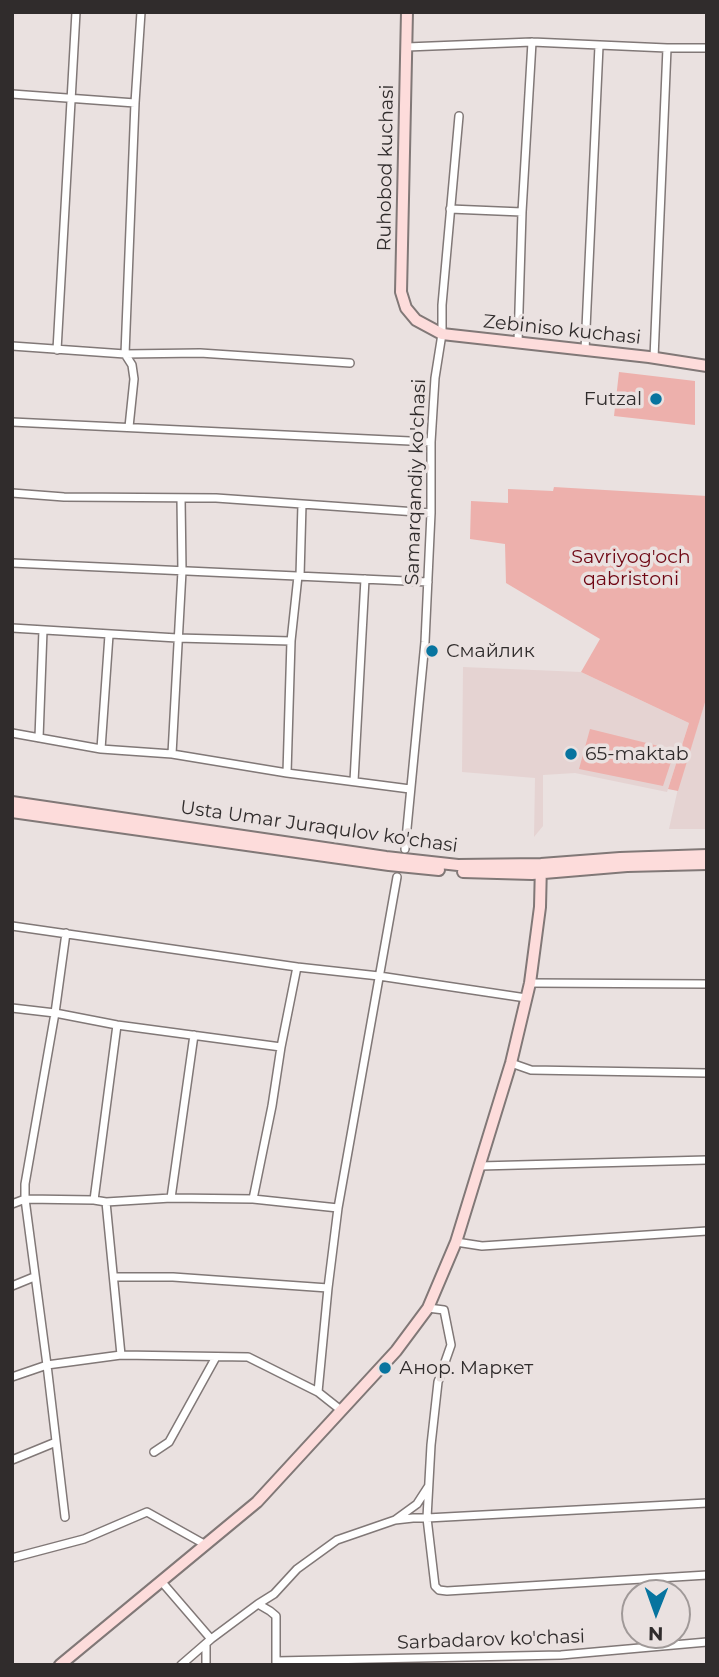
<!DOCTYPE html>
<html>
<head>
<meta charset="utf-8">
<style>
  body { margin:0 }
  #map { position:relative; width:719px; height:1677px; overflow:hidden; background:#eae1e0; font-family:Montserrat,sans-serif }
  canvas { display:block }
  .frame { position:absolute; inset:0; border:14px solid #302c2c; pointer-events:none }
  .north { position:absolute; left:621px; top:1579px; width:70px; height:70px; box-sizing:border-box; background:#eae1e0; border:2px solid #a09998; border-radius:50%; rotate:181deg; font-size:19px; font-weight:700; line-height:28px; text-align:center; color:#302c2c }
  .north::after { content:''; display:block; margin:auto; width:24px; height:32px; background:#07749f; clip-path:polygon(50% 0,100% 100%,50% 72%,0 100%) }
</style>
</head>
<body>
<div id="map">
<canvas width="719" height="1677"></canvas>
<div class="frame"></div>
<div class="north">N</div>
</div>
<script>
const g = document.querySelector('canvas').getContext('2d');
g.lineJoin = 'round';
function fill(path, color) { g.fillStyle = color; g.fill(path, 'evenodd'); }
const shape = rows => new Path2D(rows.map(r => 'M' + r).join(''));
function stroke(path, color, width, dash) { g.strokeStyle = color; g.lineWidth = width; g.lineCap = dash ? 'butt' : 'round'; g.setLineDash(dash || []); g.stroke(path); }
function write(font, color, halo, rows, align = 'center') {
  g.font = font + ' Montserrat,sans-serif'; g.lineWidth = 7; g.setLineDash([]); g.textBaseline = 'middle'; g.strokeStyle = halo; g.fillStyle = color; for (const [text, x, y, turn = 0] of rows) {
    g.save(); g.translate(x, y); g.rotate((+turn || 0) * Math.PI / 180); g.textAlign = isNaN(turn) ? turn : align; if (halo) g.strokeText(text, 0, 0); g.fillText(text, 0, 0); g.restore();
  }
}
fill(shape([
  [463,667,581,672,689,723,667,792,575,773,543,775,543,826,534,837,535,778,462,772],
  [707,696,707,829,669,829,679,784]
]), '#e5d3d2');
fill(shape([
  [619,372,695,381,695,425,614,416],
  [554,487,707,496,707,696,678,791,668,789,689,723,581,672,600,639,506,583,505,544,470,539,471,501,508,503,508,489,553,491],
  [590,729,675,750,663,786,579,769]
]), '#edb0ac');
const street = shape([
  [407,47,532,42,667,48,707,48],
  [12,94,135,103],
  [450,209,522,212],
  [518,342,522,212,532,42],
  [12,346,125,354,200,353,350,363],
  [57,350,76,12],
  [585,350,599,46],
  [654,358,667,48],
  [12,422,431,442],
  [129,427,134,379,132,365,125,354,135,103,141,12],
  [12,493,64,497,216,498,431,513],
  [12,563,428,582],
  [300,576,302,504],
  [12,628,177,638,291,641],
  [12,733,101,749,172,754,287,773,410,789],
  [39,738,43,630],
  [101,749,109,635],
  [172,754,182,571,181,498],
  [287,773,291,641,298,576],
  [354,781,365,579],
  [405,849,425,642,431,513,431,442,435,378,442,334,442,305,459,116],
  [12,926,297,967,379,976,526,998],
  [530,983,707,984],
  [12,1008,55,1013,117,1025,281,1047],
  [511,1063,531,1070,707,1073],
  [480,1166,707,1160],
  [171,1198,194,1035],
  [253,1199,272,1106,281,1047,297,967],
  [94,1200,117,1025],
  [106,1202,121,1355],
  [12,1204,25,1199,94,1200,106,1202,171,1198,253,1199,338,1208],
  [456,1242,482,1246,707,1231],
  [114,1277,173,1277,328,1288],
  [12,1286,34,1277],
  [428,1308,444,1310,451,1345,438,1382,431,1445,427,1518,707,1503],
  [12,1377,47,1365,121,1355,248,1357,318,1392,342,1411],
  [318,1392,328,1288,338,1208,397,877],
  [154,1452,169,1442,216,1357],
  [12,1460,56,1442],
  [65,1517,47,1365,25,1199,25,1184,55,1013,66,933],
  [395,1520,417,1504,428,1487],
  [12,1558,84,1539,147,1512,206,1545],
  [161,1581,211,1639,258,1604,270,1611,276,1616,276,1665],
  [258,1604,274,1594,297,1569,337,1540,395,1520,413,1518,427,1518,435,1586,439,1590,447,1591,707,1575],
  [206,1644,206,1665],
  [276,1661,561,1655,707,1642],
  [181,1665,211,1639]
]);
const secondary = shape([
  [407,12,401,292,406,308,416,320,442,334,649,357,707,366],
  [12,802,386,857,458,865,541,864,620,858,707,855],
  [12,812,389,865,439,870],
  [463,872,532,874,627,866,707,864],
  [60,1665,257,1502,396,1351,428,1308,456,1242,511,1063,530,983,540,907,541,864]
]);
stroke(street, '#817877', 10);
stroke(secondary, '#817877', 14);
stroke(street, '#fff', 7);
stroke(secondary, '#fddcdb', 10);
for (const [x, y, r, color] of [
  [656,399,7,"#07749f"],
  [432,651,7,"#07749f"],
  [571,754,7,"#07749f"],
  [385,1368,7,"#07749f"]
]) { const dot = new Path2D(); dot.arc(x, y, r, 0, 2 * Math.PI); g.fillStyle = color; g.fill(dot); stroke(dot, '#eae1e0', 2.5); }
write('19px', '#302c2c', '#eae1e0', [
  ["Ruhobod kuchasi",386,168,-89],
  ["Zebiniso kuchasi",562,330,6],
  ["Samarqandiy ko'chasi",416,482,-88],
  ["Usta Umar Juraqulov ko'chasi",319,827,8],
  ["Sarbadarov ko'chasi",491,1640,-2]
]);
write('19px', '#302c2c', '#eae1e0', [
  ["Futzal",642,399,"right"],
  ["Смайлик",446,651],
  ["65-maktab",585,754],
  ["Анор. Маркет",399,1368]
], 'left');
write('19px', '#6f0613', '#eae1e0', [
  ["Savriyog'och",631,557],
  ["qabristoni",631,579]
]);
</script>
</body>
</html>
